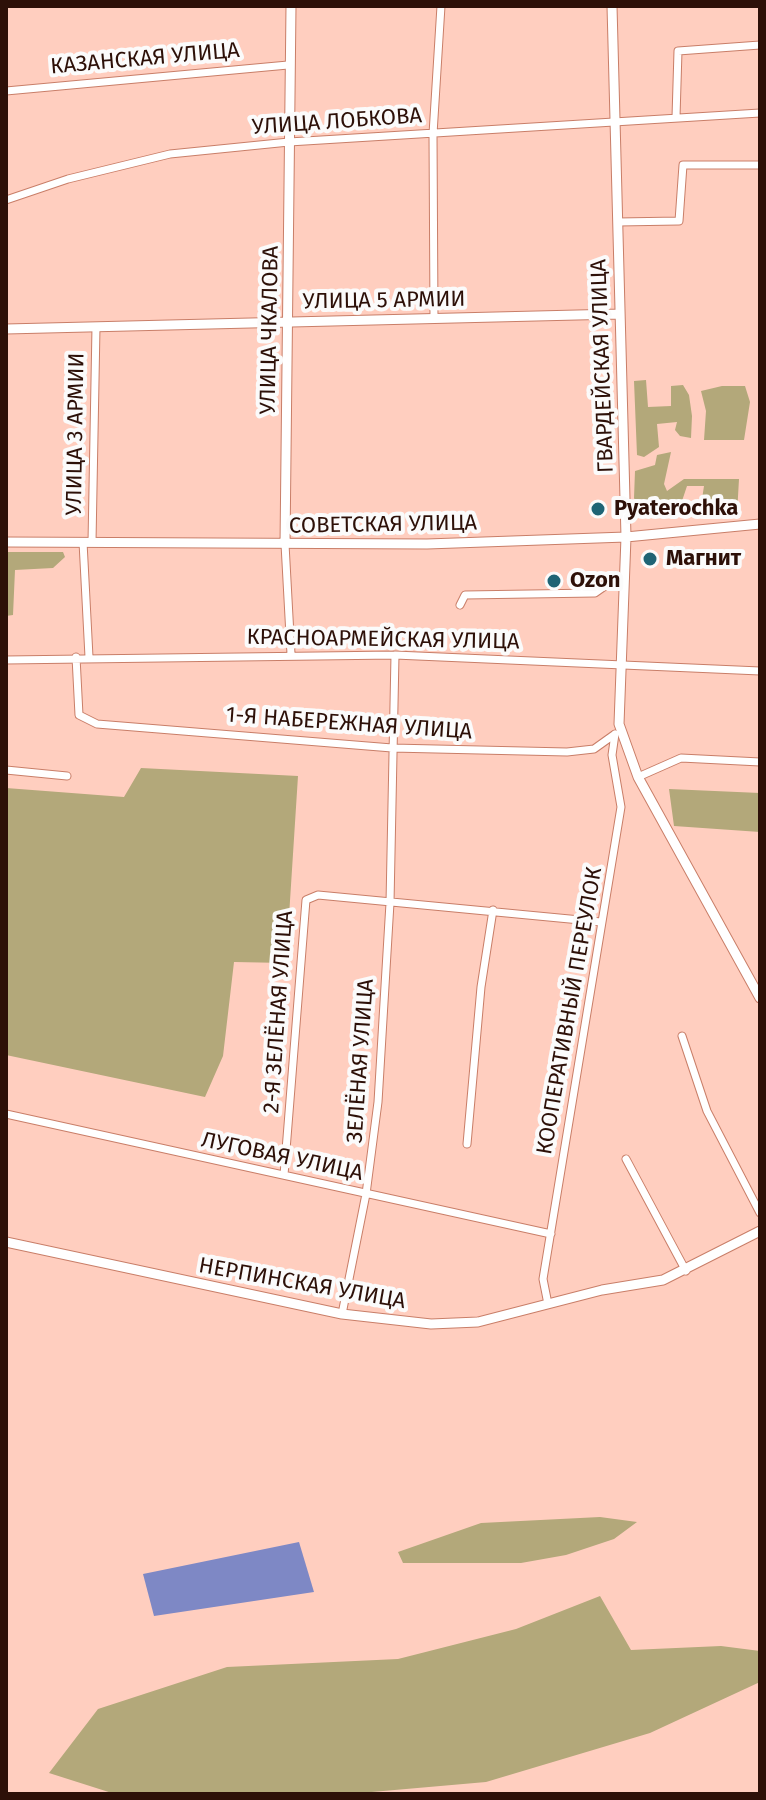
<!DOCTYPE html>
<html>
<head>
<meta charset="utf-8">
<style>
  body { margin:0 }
  #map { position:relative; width:766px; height:1800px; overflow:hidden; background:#ffcebf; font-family:"Fira Sans",sans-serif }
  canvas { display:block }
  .frame { position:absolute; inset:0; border:8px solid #2d1008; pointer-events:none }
</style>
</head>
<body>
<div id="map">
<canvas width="766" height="1800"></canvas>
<div class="frame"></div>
</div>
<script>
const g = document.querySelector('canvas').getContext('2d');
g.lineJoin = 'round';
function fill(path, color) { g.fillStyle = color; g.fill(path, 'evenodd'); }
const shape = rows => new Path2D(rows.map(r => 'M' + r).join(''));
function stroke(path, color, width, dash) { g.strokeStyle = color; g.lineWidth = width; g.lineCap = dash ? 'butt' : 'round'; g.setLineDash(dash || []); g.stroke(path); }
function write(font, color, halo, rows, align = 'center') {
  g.font = font + ' "Fira Sans",sans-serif'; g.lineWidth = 8; g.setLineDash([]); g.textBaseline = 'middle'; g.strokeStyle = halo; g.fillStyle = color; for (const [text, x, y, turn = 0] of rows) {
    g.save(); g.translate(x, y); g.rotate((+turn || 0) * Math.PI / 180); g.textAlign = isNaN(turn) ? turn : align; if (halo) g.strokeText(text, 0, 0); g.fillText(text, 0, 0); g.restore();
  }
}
fill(shape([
  [646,380,648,407,671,406,671,386,683,385,689,395,692,416,691,438,680,436,675,430,677,422,657,424,659,447,644,457,637,455,634,381],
  [722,386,745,386,750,402,744,440,704,440,706,411,701,391],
  [671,452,664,484,667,491,684,479,739,479,737,514,708,515,702,499,704,486,687,486,677,516,671,516,667,512,670,506,657,501,639,510,634,498,635,471,655,465,657,455],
  [6,552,63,552,65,557,53,568,15,570,13,615,6,616],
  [141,768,298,776,286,963,234,962,223,1056,205,1097,6,1055,6,788,124,797],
  [669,789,760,793,760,832,674,826],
  [600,1517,637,1522,614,1539,566,1555,521,1563,403,1563,398,1552,481,1523],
  [600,1596,631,1650,721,1646,760,1651,760,1682,650,1733,486,1782,349,1794,115,1794,49,1773,98,1709,227,1667,398,1659,516,1629]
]), '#b3a87a');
fill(shape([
  [299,1542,314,1592,154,1616,143,1574]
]), '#7e88c5');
const minor = shape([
  [6,91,288,65],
  [676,117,678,51,760,45],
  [6,200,68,179,170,154,289,142,760,113],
  [618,222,679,221,683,165,760,165],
  [434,318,433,134,441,6],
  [83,542,89,657],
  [92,542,96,327],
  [285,544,291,654],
  [460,605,465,595,595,593,605,586,607,578,625,578],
  [76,657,79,715,97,724,392,748,567,752,594,749,615,734],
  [6,660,395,655,760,671],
  [6,770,67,776],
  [638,777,681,758,760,762],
  [682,1036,707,1111,760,1213],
  [6,1114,551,1234],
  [467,1144,481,987,493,910],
  [626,1159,686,1271],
  [284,1175,306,900,318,895,601,922],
  [548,1304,543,1279,621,807,612,755,615,734],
  [342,1314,366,1194,378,1102,390,903,395,655]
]);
const major = shape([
  [612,6,626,537,619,724,638,777,760,998],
  [6,329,618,314],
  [6,542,427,544,626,537,760,524],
  [285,544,291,6],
  [6,1242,342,1314,431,1324,478,1322,602,1290,663,1280,760,1231]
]);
stroke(minor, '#c97e68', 9);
stroke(major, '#c97e68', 11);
stroke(minor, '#fff', 7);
stroke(major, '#fff', 9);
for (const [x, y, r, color] of [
  [598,509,8,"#1f6475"],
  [650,559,8,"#1f6475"],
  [554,581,8,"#1f6475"]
]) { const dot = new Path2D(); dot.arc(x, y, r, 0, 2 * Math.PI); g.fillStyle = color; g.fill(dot); stroke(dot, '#fbfbfb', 3); }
write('22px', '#2d1008', '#fbfbfb', [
  ["КАЗАНСКАЯ УЛИЦА",145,59,-5],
  ["УЛИЦА ЛОБКОВА",337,122,-4],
  ["УЛИЦА 5 АРМИИ",384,301,-1],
  ["УЛИЦА ЧКАЛОВА",270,330,-89],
  ["ГВАРДЕЙСКАЯ УЛИЦА",603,366,-92],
  ["УЛИЦА 3 АРМИИ",76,434,-89],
  ["СОВЕТСКАЯ УЛИЦА",383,525,-1],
  ["КРАСНОАРМЕЙСКАЯ УЛИЦА",383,640,1],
  ["1-Я НАБЕРЕЖНАЯ УЛИЦА",349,724,4],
  ["КООПЕРАТИВНЫЙ ПЕРЕУЛОК",570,1011,-80],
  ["2-Я ЗЕЛЁНАЯ УЛИЦА",279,1012,-86],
  ["ЗЕЛЁНАЯ УЛИЦА",361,1061,-86],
  ["ЛУГОВАЯ УЛИЦА",282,1157,12],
  ["НЕРПИНСКАЯ УЛИЦА",302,1284,10]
]);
write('bold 22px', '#2d1008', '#fbfbfb', [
  ["Pyaterochka",614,509],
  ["Магнит",666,559],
  ["Ozon",570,581]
], 'left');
</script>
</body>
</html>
